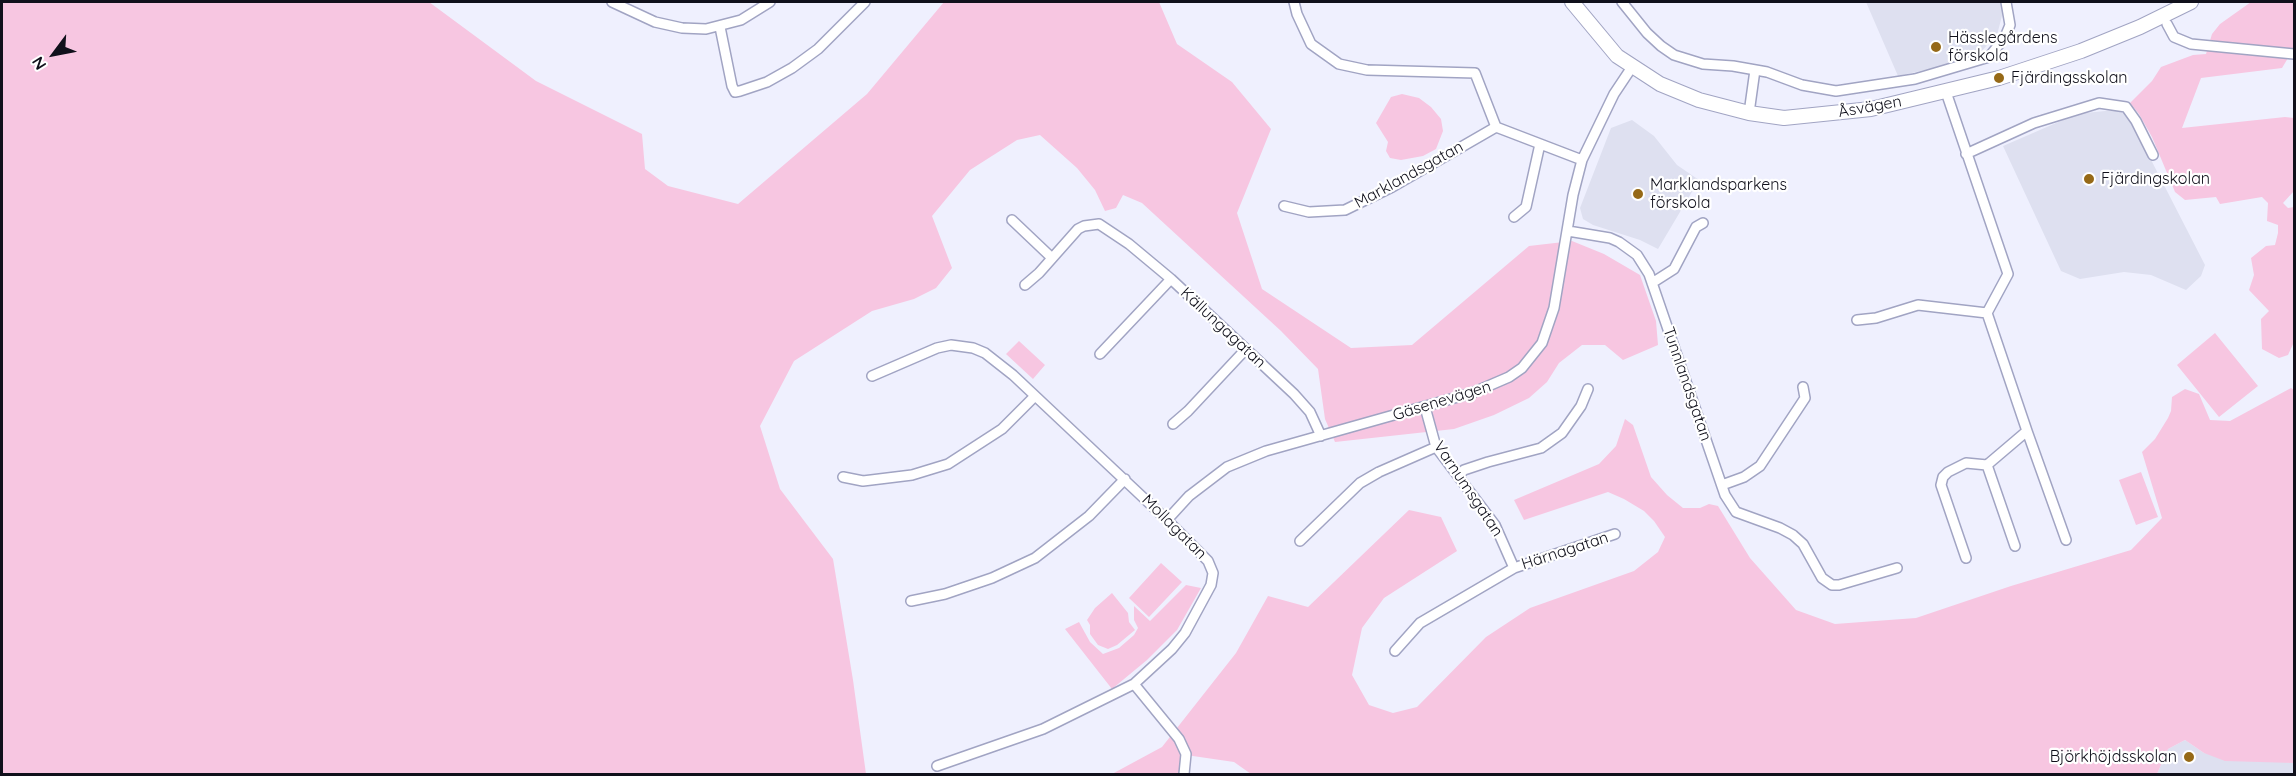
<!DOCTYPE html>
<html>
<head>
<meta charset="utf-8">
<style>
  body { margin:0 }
  #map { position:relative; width:2296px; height:776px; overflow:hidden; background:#eff0fe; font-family:Quicksand,sans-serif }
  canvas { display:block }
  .frame { position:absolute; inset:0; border:3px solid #10101b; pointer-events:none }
  .north { position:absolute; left:24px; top:24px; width:60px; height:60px; -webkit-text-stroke:4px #fff; paint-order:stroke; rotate:238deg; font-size:16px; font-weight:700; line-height:24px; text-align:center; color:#10101b }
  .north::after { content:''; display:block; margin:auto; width:21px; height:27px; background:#10101b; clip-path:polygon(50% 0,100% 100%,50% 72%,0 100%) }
</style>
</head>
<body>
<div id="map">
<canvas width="2296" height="776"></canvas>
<div class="frame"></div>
<div class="north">N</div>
</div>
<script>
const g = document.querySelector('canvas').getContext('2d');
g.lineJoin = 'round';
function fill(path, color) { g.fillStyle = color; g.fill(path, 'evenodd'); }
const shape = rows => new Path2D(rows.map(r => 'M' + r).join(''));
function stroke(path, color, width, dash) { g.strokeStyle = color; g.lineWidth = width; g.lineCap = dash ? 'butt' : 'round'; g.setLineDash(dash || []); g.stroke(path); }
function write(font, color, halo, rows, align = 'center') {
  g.font = font + ' Quicksand,sans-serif'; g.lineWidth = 4.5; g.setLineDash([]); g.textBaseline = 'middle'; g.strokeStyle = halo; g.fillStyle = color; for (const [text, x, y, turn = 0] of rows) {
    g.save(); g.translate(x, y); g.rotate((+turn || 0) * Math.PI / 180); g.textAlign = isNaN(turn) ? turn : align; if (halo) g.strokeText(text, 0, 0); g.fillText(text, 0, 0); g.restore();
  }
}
fill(shape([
  [1866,2,2003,2,2004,8,1997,35,1974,59,1898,76],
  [2115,110,2128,115,2205,265,2201,276,2186,290,2151,275,2124,272,2080,279,2061,271,2003,146,2063,120,2085,113],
  [1632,120,1654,136,1677,165,1699,180,1658,249,1640,240,1593,225,1583,219,1580,208,1611,128],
  [2185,740,2204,753,2294,763,2294,774,2157,774,2168,749]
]), '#dee0f0');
fill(shape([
  [2,2,429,2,536,81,642,134,645,169,668,186,738,204,867,94,944,2,1159,2,1177,44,1232,82,1271,129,1237,213,1262,289,1351,348,1412,345,1529,246,1572,241,1604,254,1640,275,1656,321,1658,345,1623,360,1605,345,1582,345,1559,363,1547,382,1529,398,1494,415,1454,429,1335,442,1325,419,1318,369,1281,331,1142,203,1123,195,1116,208,1105,211,1095,190,1077,168,1040,135,1017,140,970,170,932,216,952,268,936,288,914,299,872,311,794,361,760,426,780,489,833,559,853,680,866,774,2,774],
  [2251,2,2294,2,2294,48,2282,68,2201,78,2182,128,2285,117,2294,118,2294,191,2283,203,2288,208,2294,207,2294,342,2288,355,2279,358,2262,349,2261,319,2269,311,2249,290,2254,275,2251,258,2266,246,2275,245,2278,233,2278,225,2267,221,2268,203,2262,197,2220,204,2216,197,2185,200,2175,192,2152,137,2139,114,2130,103,2152,81,2161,67,2193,55,2206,54,2212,34,2220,24],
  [1402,94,1419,98,1431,107,1441,119,1443,131,1436,149,1423,156,1401,160,1390,158,1386,151,1388,142,1376,123,1391,97],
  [2215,333,2258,386,2219,417,2177,365],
  [1019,341,1045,365,1033,379,1006,354],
  [2291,388,2294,390,2294,763,2225,761,2204,753,2185,740,2168,749,2157,774,1251,774,1234,762,1186,755,1181,774,1112,774,1162,747,1236,653,1268,596,1308,607,1409,510,1441,517,1457,551,1384,598,1362,628,1352,675,1369,705,1393,713,1417,707,1486,637,1530,608,1634,571,1658,552,1665,537,1654,521,1644,511,1624,499,1608,492,1524,520,1514,500,1599,464,1616,446,1625,419,1633,425,1651,477,1667,495,1683,508,1700,508,1709,504,1718,506,1750,558,1796,610,1835,624,1916,618,2011,586,2131,550,2162,518,2142,452,2155,439,2168,418,2171,411,2172,397,2185,389,2199,394,2210,420,2230,421],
  [2141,472,2158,517,2136,525,2119,480],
  [1161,563,1182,582,1149,617,1129,598],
  [1186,585,1201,588,1177,630,1147,660,1112,689,1065,629,1079,622,1090,642,1103,654,1119,648,1134,635,1138,628,1134,620,1134,606,1150,621],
  [1112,593,1128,613,1129,622,1135,630,1117,645,1108,649,1098,645,1090,634,1090,625,1087,620,1095,608]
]), '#f7c6e1');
const street = shape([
  [612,2,655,22,682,28,706,29,741,20,770,2],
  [1294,2,1297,14,1311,44,1339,64,1367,70,1475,73,1496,127,1582,160],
  [1622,2,1647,33,1661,46,1674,55,1703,64,1733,66,1767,72,1802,85,1836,91,1915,79,1989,57,2005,37,2010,25,2006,2],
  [2167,24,2174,37,2191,44,2294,54],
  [720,27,732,86,735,92,740,91,767,82,792,68,818,49,865,2],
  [1946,92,2008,274,1987,313,2027,431,1987,465,1966,463,1948,472,1943,477,1941,485,1966,558],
  [1749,113,1755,70],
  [1966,154,2034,123,2099,103,2126,107,2136,121,2153,155],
  [1284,206,1309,212,1345,210,1392,187,1496,127],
  [1514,217,1526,207,1540,144],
  [1012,220,1052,258],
  [1568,231,1610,238,1619,242,1637,255,1649,274,1725,495,1736,512,1780,528,1793,535,1803,544,1822,578,1832,585,1839,585,1897,568],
  [1652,283,1674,269,1696,227,1703,223],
  [1025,285,1039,273,1078,229,1084,226,1099,224,1129,244,1171,279,1294,394,1310,412,1321,436],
  [1857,320,1876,318,1918,305,1987,313],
  [1100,354,1171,279],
  [872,376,937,348,951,345,973,348,985,353,1013,375,1167,520,1208,561,1213,573,1211,585,1185,633,1172,649,1134,684,1043,729,937,766],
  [1173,424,1188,411,1246,349],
  [2027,431,2066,540],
  [1987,465,2015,546],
  [1459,475,1464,470,1488,462,1541,448,1562,433,1581,406,1588,389],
  [843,477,863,481,912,475,948,464,1002,429,1035,396],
  [1722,485,1744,477,1760,466,1805,398,1803,387],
  [1167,520,1189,496,1227,467,1266,451,1472,393,1509,377,1522,368,1542,343,1554,308,1573,195,1582,160,1614,94,1632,67],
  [1300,541,1360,483,1379,472,1436,447],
  [1514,568,1615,534],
  [911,601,945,594,992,578,1035,558,1089,516,1125,479],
  [1395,651,1420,623,1514,568,1495,525,1436,447,1425,407],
  [1134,684,1179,739,1186,754,1184,774]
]);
const secondary = shape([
  [1572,2,1617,56,1660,84,1699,100,1749,113,1784,118,1871,109,1999,78,2081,51,2140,27,2191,2]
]);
stroke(street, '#a1a4c3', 12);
stroke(secondary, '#a1a4c3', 16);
stroke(street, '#fff', 9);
stroke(secondary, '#fff', 14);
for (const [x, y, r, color] of [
  [1936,47,6,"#966917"],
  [1999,78,6,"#966917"],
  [2089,179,6,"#966917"],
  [1638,194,6,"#966917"],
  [2189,757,6,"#966917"]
]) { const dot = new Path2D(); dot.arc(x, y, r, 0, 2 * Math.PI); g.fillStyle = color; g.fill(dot); stroke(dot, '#fff', 2); }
write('16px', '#10101b', '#fff', [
  ["Hässlegårdens",1948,38],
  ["förskola",1948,56],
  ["Fjärdingsskolan",2011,78],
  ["Fjärdingskolan",2101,179],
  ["Marklandsparkens",1650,185],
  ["förskola",1650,203],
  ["Björkhöjdsskolan",2177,757,"right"]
], 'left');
write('16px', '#10101b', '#fff', [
  ["Åsvägen",1870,107,-10],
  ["Marklandsgatan",1409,175,-29],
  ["Källungagatan",1223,328,43],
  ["Tunnlandsgatan",1687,384,71],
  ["Gäsenevägen",1442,401,-17],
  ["Varnumsgatan",1468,489,56],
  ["Mollagatan",1174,527,45],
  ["Härnagatan",1565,551,-18]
]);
</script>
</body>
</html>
